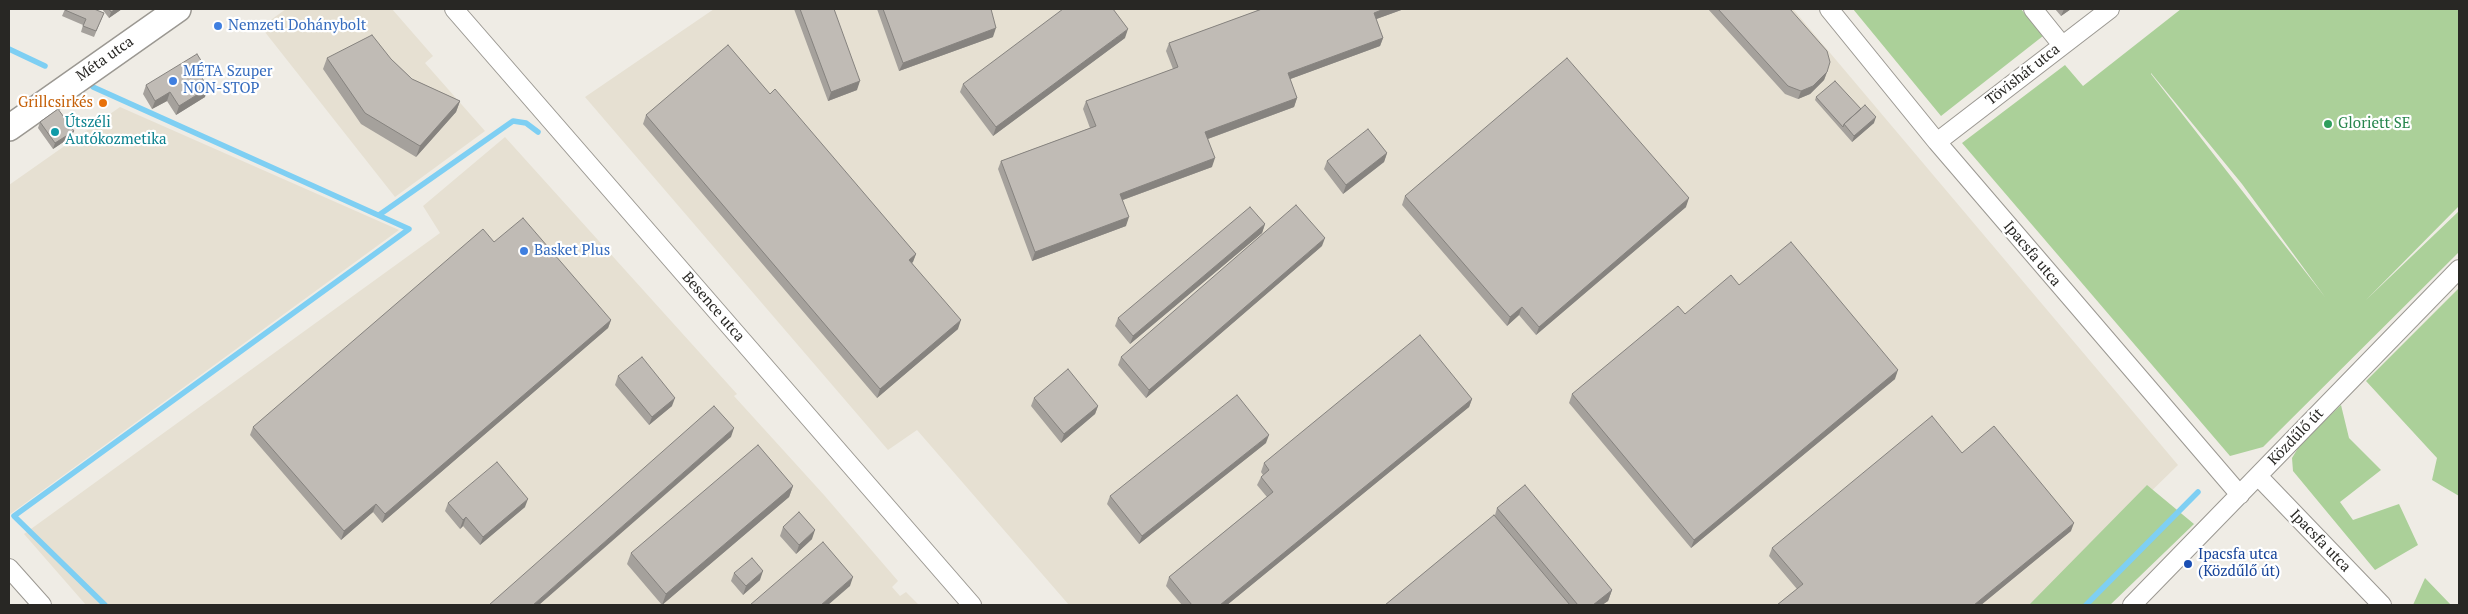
<!DOCTYPE html>
<html>
<head>
<meta charset="utf-8">
<style>
  body { margin:0 }
  #map { position:relative; width:2468px; height:614px; overflow:hidden; background:#efece5; font-family:"PT Serif",serif }
  canvas { display:block }
  .frame { position:absolute; inset:0; border:10px solid #282724; pointer-events:none }
</style>
</head>
<body>
<div id="map">
<canvas width="2468" height="614"></canvas>
<div class="frame"></div>
</div>
<script>
const g = document.querySelector('canvas').getContext('2d');
g.lineJoin = 'round';
function fill(path, color) { g.fillStyle = color; g.fill(path, 'evenodd'); }
const shape = rows => new Path2D(rows.map(r => 'M' + r).join(''));
function stroke(path, color, width, dash) { g.strokeStyle = color; g.lineWidth = width; g.lineCap = dash ? 'butt' : 'round'; g.setLineDash(dash || []); g.stroke(path); }
function write(font, color, halo, rows, align = 'center') {
  g.font = font + ' "PT Serif",serif'; g.lineWidth = 4.5; g.setLineDash([]); g.textBaseline = 'middle'; g.strokeStyle = halo; g.fillStyle = color; for (const [text, x, y, turn = 0] of rows) {
    g.save(); g.translate(x, y); g.rotate((+turn || 0) * Math.PI / 180); g.textAlign = isNaN(turn) ? turn : align; if (halo) g.strokeText(text, 0, 0); g.fillText(text, 0, 0); g.restore();
  }
}
fill(shape([
  [286,9,392,9,433,56,425,63,485,131,395,197,261,27],
  [714,9,1793,9,2178,465,2035,605,1069,605,917,430,888,450,585,97],
  [120,107,399,230,9,515,9,185],
  [505,137,737,394,734,396,824,495,898,581,892,587,900,596,906,592,919,605,86,605,24,534,440,233,423,206]
]), '#e6e0d2');
fill(shape([
  [1853,9,2021,9,2043,36,1941,116],
  [2181,9,2459,9,2459,206,2366,300,2459,211,2459,252,2263,447,2230,456,1962,143,2065,65,2083,86],
  [2151,73,2242,184,2325,297,2151,74],
  [2459,288,2459,496,2432,480,2437,458,2366,381],
  [2341,405,2349,438,2381,470,2340,502,2353,520,2399,504,2418,545,2375,570,2293,471,2292,458,2301,443],
  [2147,485,2194,524,2110,605,2029,605],
  [2425,578,2451,605,2413,605]
]), '#abd099');
stroke(shape([
  [9,49,45,66],
  [93,87,409,229,14,516,105,605],
  [379,215,513,121,526,123,538,132],
  [2086,605,2198,492]
]), '#7ecff3', 5.5);
const street = shape([
  [454,9,972,605],
  [1829,9,1937,142,2240,495],
  [2033,9,2062,45],
  [1937,142,2110,9],
  [2258,476,2382,605],
  [9,568,42,605],
  [2132,605,2459,269]
]);
const secondary = shape([
  [9,128,178,9]
]);
stroke(street, '#9b9892', 20);
stroke(secondary, '#9b9892', 28);
stroke(street, '#fff', 18);
stroke(secondary, '#fff', 25);
fill(shape([
  [65,9,104,13,94,37,81,32,83,25,62,16],
  [102,9,122,9,109,18],
  [794,9,834,9,857,90,828,101],
  [877,9,991,9,993,37,899,71],
  [1256,9,1404,9,1376,19,1383,38,1380,46,1290,79,1297,98,1294,107,1208,139,1212,167,1123,200,1126,226,1032,261,998,169,1001,161,1090,128,1083,109,1086,101,1173,69,1166,51,1169,43,1257,11],
  [1708,9,1790,9,1827,72,1824,80,1810,94,1798,99,1785,94],
  [2055,9,2071,9,2061,16],
  [1125,38,993,136,960,92,963,84],
  [327,58,391,59,412,79,460,101,456,112,416,157,361,124,323,69],
  [202,75,201,76,205,97,176,115,167,101,152,109,143,94,146,85],
  [770,94,916,254,912,263,958,329,877,398,643,124,646,115],
  [1816,97,1874,123,1852,142,1815,100],
  [40,122,74,131,71,137,53,149,38,128],
  [1387,153,1384,162,1343,194,1324,169,1327,161],
  [1405,196,1686,207,1536,335,1519,315,1507,326,1402,205],
  [1265,224,1262,233,1130,344,1115,326,1118,318],
  [494,242,611,320,608,328,382,523,373,512,341,540,250,435,253,427],
  [1322,246,1146,398,1118,365,1121,357],
  [1739,285,1895,379,1691,548,1569,403,1572,394,1685,314],
  [618,376,672,406,649,425,615,385],
  [1034,398,1098,406,1095,414,1061,443,1031,406],
  [1472,399,1469,407,1227,605,1182,605,1166,586,1169,577,1267,497,1257,485,1261,477,1263,475,1261,472,1264,463],
  [1266,443,1139,544,1107,504,1110,496],
  [793,486,789,497,662,605,627,564,631,553],
  [448,503,525,507,480,545,463,526,460,529,445,511],
  [1497,508,1612,590,1608,601,1602,605,1385,605,1495,515],
  [783,527,812,539,796,554,780,536],
  [2071,531,1981,605,1777,605,1797,589,1769,556,1772,548],
  [734,573,760,580,743,595,731,581]
]), '#a5a19c');
fill(shape([
  [116,9,122,9,109,18,111,12],
  [1384,9,1404,9,1371,21,1374,13],
  [2064,9,2071,9,2061,16],
  [996,28,993,37,899,71,903,63],
  [1128,29,1125,38,993,136,996,127],
  [1383,38,1380,46,1285,81,1288,73],
  [205,67,202,75,195,79,198,71],
  [1827,72,1824,80,1810,94,1798,99,1801,91],
  [860,81,857,90,828,101,831,92],
  [208,88,205,97,176,115,179,106],
  [170,92,167,101,152,109,155,101],
  [1297,98,1294,107,1202,141,1205,132],
  [460,101,456,112,416,157,420,146],
  [1876,117,1874,123,1852,142,1854,136],
  [74,131,71,137,53,149,55,143],
  [1387,153,1384,162,1343,194,1346,185],
  [1215,158,1212,167,1117,202,1120,194],
  [1689,198,1686,207,1536,335,1539,327],
  [1129,217,1126,226,1032,261,1035,252],
  [1265,224,1262,233,1130,344,1133,336],
  [1325,238,1322,246,1146,398,1149,390],
  [916,254,913,262,906,268,909,260],
  [1522,307,1519,315,1507,326,1510,317],
  [611,320,608,328,382,523,385,514],
  [961,320,958,329,877,398,880,389],
  [1898,370,1895,379,1691,548,1694,540],
  [675,398,672,406,649,425,652,417],
  [1472,399,1469,407,1227,605,1220,605],
  [1098,406,1095,414,1061,443,1064,434],
  [734,428,731,437,539,605,533,605],
  [1269,435,1266,443,1139,544,1142,536],
  [793,486,789,497,662,605,666,594],
  [528,499,525,507,480,545,483,537],
  [376,504,373,512,341,540,344,531],
  [466,517,463,526,460,529,463,520],
  [2074,523,2071,531,1981,605,1974,605],
  [815,530,812,539,796,554,799,545],
  [763,571,760,580,743,595,746,586],
  [853,577,850,586,828,605,821,605],
  [1612,590,1608,601,1602,605,1593,605]
]), '#86837f');
const building = shape([
  [65,9,94,9,104,13,96,31,83,26,86,19,65,10,65,9],
  [109,9,116,9,111,12,109,9],
  [800,9,834,9,860,81,831,92,800,9],
  [883,9,991,9,996,28,903,63,883,9],
  [1063,9,1113,9,1128,29,996,127,963,84,1063,9],
  [1262,9,1384,9,1374,13,1383,38,1288,73,1297,98,1205,132,1215,158,1120,194,1129,217,1035,252,1001,161,1096,126,1086,101,1178,67,1169,43,1262,9],
  [1718,9,1790,9,1827,51,1830,62,1827,72,1813,86,1801,91,1788,86,1718,9],
  [372,35,391,59,412,79,460,101,420,146,365,113,327,58,372,35],
  [728,45,770,94,775,89,916,254,909,260,961,320,880,389,646,115,728,45],
  [197,54,205,67,198,71,208,88,179,106,170,92,155,101,146,85,197,54],
  [1567,58,1689,198,1539,327,1522,307,1510,317,1405,196,1567,58],
  [1835,81,1861,109,1844,124,1843,127,1816,97,1835,81],
  [1865,105,1876,117,1854,136,1844,124,1865,105],
  [58,109,74,131,55,143,40,122,58,109],
  [1368,129,1387,153,1346,185,1327,161,1368,129],
  [1296,205,1325,238,1149,390,1121,357,1296,205],
  [1250,207,1265,224,1133,336,1118,318,1250,207],
  [523,218,611,320,385,514,376,504,344,531,253,427,483,229,494,242,523,218],
  [1791,242,1898,370,1694,540,1572,394,1678,306,1685,314,1731,275,1739,285,1791,242],
  [1420,335,1472,399,1220,605,1192,605,1169,577,1273,492,1261,477,1269,470,1264,463,1420,335],
  [642,357,675,398,652,417,618,376,642,357],
  [1068,369,1098,406,1064,434,1034,398,1068,369],
  [1237,395,1269,435,1142,536,1110,496,1237,395],
  [714,406,734,428,533,605,489,605,714,406],
  [1932,416,1962,453,1994,426,2074,523,1974,605,1777,605,1803,584,1772,548,1932,416],
  [758,445,793,486,666,594,631,553,758,445],
  [497,462,528,499,483,537,466,517,463,520,448,503,497,462],
  [1525,485,1612,590,1593,605,1578,605,1497,508,1525,485],
  [799,512,815,530,799,545,783,527,799,512],
  [1494,515,1570,605,1385,605,1494,515],
  [823,542,853,577,821,605,750,605,823,542],
  [752,558,763,571,746,586,734,573,752,558]
]);
fill(building, '#c0bbb5');
stroke(building, '#86837f', 1);
for (const [x, y, r, color] of [
  [218,26,5,"#3f7fe0"],
  [173,81,5,"#3f7fe0"],
  [103,103,5,"#e8710a"],
  [2328,124,5,"#2e9e5b"],
  [55,132,5,"#0f9aa8"],
  [524,251,5,"#3f7fe0"],
  [2188,564,5,"#1a4fb4"]
]) { const dot = new Path2D(); dot.arc(x, y, r, 0, 2 * Math.PI); g.fillStyle = color; g.fill(dot); stroke(dot, '#fff', 2); }
write('15px', '#366cbe', '#fff', [
  ["Nemzeti Dohánybolt",228,26],
  ["MÉTA Szuper",183,72],
  ["NON-STOP",183,89],
  ["Basket Plus",534,251]
], 'left');
write('15px', '#282724', '#fff', [
  ["Méta utca",105,59,-35],
  ["Tövishát utca",2023,75,-38],
  ["Ipacsfa utca",2032,254,50],
  ["Besence utca",713,307,49],
  ["Közdűlő út",2296,437,-46],
  ["Ipacsfa utca",2320,541,46]
]);
write('15px', '#c56008', '#fff', [
  ["Grillcsirkés",93,103]
], 'right');
write('15px', '#0d838f', '#fff', [
  ["Útszéli",65,123],
  ["Autókozmetika",65,140]
], 'left');
write('15px', '#27864d', '#fff', [
  ["Gloriett SE",2338,124]
], 'left');
write('15px', '#164399', '#fff', [
  ["Ipacsfa utca",2198,555],
  ["(Közdűlő út)",2198,572]
], 'left');
</script>
</body>
</html>
